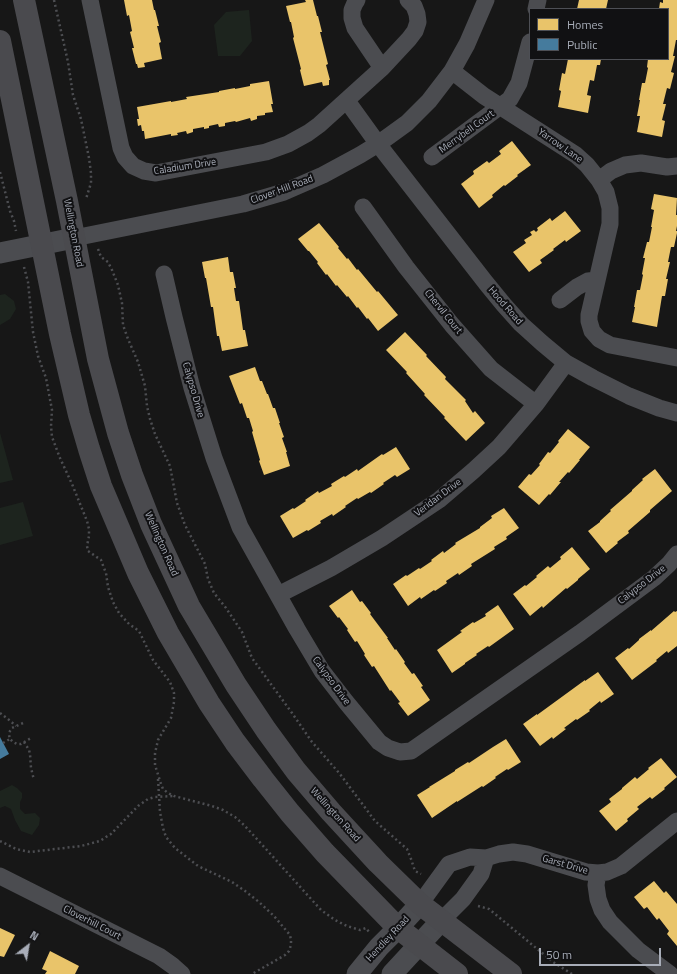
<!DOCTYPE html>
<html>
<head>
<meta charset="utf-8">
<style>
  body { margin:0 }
  #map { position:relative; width:677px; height:974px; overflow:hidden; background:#171717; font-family:"Titillium Web",sans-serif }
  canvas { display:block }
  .legend { position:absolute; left:529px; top:8px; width:140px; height:52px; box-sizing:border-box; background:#111113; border:1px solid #4d4f55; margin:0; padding:5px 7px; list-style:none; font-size:12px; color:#a8adb8 }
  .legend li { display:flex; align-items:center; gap:8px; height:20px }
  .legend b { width:20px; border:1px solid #4d4f55 }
  .north { position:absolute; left:8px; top:926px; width:40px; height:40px; -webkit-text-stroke:3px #111113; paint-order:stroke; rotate:31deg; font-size:11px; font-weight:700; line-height:16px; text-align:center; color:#a8adb8 }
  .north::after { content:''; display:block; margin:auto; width:14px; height:18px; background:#a8adb8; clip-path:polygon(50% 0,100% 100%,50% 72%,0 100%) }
  .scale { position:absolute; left:539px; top:948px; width:122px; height:18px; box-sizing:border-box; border:2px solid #a8adb8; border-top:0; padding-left:5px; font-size:12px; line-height:14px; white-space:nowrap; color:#a8adb8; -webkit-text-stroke:3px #111113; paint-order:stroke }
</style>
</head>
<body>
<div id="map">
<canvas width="677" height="974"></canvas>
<ul class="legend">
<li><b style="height:11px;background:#e9c46a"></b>Homes</li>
<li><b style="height:11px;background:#457b9d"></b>Public</li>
</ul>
<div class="north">N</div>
<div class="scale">50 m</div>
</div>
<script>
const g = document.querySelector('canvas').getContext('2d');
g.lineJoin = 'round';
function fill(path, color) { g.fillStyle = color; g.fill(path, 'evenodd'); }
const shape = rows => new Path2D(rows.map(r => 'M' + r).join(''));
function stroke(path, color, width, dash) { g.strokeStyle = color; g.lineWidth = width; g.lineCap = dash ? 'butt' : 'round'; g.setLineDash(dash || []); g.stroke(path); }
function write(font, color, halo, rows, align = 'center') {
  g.font = font + ' "Titillium Web",sans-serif'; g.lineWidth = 4; g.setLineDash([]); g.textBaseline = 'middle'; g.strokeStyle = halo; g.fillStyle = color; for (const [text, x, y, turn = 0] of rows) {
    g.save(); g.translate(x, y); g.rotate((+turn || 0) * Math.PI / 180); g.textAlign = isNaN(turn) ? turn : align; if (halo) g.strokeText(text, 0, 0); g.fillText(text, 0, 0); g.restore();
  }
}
fill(shape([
  [249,10,252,41,240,56,218,56,214,25,226,12],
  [5,294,14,301,16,309,10,319,0,325,0,295],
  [0,433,13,480,0,483],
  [23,502,33,536,0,545,0,508],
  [12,785,17,788,22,793,22,798,20,802,20,809,25,814,35,813,40,818,39,825,32,835,21,831,15,820,11,809,5,806,0,808,0,791]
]), '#1d241e');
fill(shape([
  [124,0,152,0,154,10,155,10,159,26,157,26,161,42,159,43,162,59,144,63,145,67,138,68,137,64,136,64,132,48,134,48,130,32,132,31,129,15,127,16],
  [305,0,313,0,317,16,318,16,322,32,320,32,328,64,326,65,330,80,329,80,329,85,323,86,322,82,304,86,300,70,301,69,293,38,294,37,291,22,290,22,286,6,306,2],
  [579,0,608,0,606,9,577,9],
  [663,0,677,0,677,40,676,40,673,56,675,56,671,72,674,73,670,89,667,88,663,104,666,104,662,120,665,121,662,137,637,132,640,116,637,116,640,100,639,100,642,83,645,83,648,68,647,67,648,59,668,59,668,9,659,9,660,2,663,3],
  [568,59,601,59,600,65,597,65,594,81,590,80,587,95,591,96,588,113,558,107,561,91,559,90,562,73,565,74],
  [269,81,273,104,271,104,273,112,265,113,265,115,257,116,257,119,251,121,250,118,236,122,235,121,225,123,225,126,219,127,218,124,209,126,209,128,204,129,204,127,193,129,193,132,187,134,186,131,177,133,178,135,171,136,171,134,145,139,144,131,142,131,141,125,138,126,137,119,139,119,137,107,171,101,171,102,187,99,186,97,219,92,219,91,235,88,235,89,250,86,250,84],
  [512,141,531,165,517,175,518,176,505,186,504,185,492,195,493,197,479,208,461,184,474,174,473,171,487,161,489,163,501,154,499,151],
  [654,194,677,198,676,215,677,215,677,226,676,231,677,231,677,233,674,247,671,247,668,262,670,262,666,279,668,279,665,296,662,296,657,327,632,322,635,307,634,307,637,290,640,290,643,275,642,274,645,258,643,258,647,242,649,242,652,227,651,227,654,210,651,209],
  [565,211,581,231,566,242,565,240,553,249,554,250,540,260,542,263,529,272,513,252,526,243,524,240,532,235,530,232,534,230,536,232,538,230,537,228,550,218,552,221],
  [319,223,339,247,338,248,347,259,348,258,357,270,358,269,377,292,378,291,398,315,378,331,368,318,367,319,358,307,357,308,348,296,347,297,337,285,336,286,327,274,326,275,317,263,318,262,309,251,308,251,298,239],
  [228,257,230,272,233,272,236,288,234,288,236,301,239,301,243,330,245,330,248,346,222,351,219,336,217,336,213,307,211,307,206,278,205,278,202,262],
  [405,332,427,355,426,356,446,377,445,379,466,400,465,401,473,413,475,411,485,423,466,441,444,418,445,417,424,395,425,394,406,373,407,372,386,350],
  [255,367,260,381,262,381,267,394,268,394,273,408,275,408,280,423,279,423,284,437,282,438,287,452,286,452,290,466,264,475,259,461,260,460,252,432,253,431,249,418,247,418,242,403,240,404,229,376],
  [568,429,590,447,579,460,580,460,569,473,568,472,559,482,561,482,550,495,549,494,539,505,518,487,529,474,531,475,540,465,539,464,548,452,550,453,559,442,558,441],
  [396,447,410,469,397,477,395,475,383,483,384,484,371,493,370,492,358,499,357,498,345,506,346,507,333,516,332,514,320,521,321,523,308,531,307,530,293,538,280,516,293,508,294,509,306,501,305,500,318,491,319,493,332,486,331,484,344,476,345,477,357,469,358,471,382,454,383,455],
  [655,469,672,491,650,510,650,512,628,531,629,533,617,542,618,543,606,553,588,531,600,522,600,521,611,511,610,510,632,491,632,490,643,480,642,479],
  [504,508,519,528,506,537,507,539,494,547,495,549,471,564,472,566,459,575,458,573,446,581,447,583,435,591,434,590,421,599,420,597,408,606,393,584,406,575,407,576,419,568,420,569,432,561,431,560,443,551,444,553,456,544,455,543,480,528,480,527,492,518,491,516],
  [572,547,590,569,578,579,578,580,567,589,566,588,543,608,542,606,530,616,513,594,525,585,526,586,537,577,536,576,548,566,550,568,561,559,560,557],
  [352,590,360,602,362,601,371,613,370,614,388,638,387,638,395,650,396,649,405,662,404,663,412,674,414,673,423,686,421,687,430,700,408,716,398,703,400,702,391,690,390,691,374,666,372,667,364,655,365,654,357,641,355,642,347,630,348,629,339,617,338,618,329,606],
  [498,605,514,629,489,647,488,646,476,654,477,655,465,663,465,664,452,673,437,650,462,632,460,631,473,622,474,623,486,616,485,614],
  [674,611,675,612,677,611,677,646,668,653,667,651,656,660,657,661,632,680,615,658,628,648,629,649,639,640,639,639,651,630,651,631],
  [598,672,614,694,601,703,600,701,589,710,590,711,577,720,576,719,564,728,566,729,553,739,552,737,540,746,523,724,537,714,537,715,585,680,585,681],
  [506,739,521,762,508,770,507,769,495,777,496,778,483,787,482,786,457,802,457,801,432,818,417,795,430,787,429,787,455,771,455,770,468,762,469,763,493,747],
  [661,758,677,777,664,788,665,789,652,799,650,797,637,807,639,809,627,819,628,821,616,831,599,811,611,802,609,799,622,789,622,788,635,777,637,779,649,769,648,768],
  [654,881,664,893,666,891,677,904,677,946,667,934,669,931,659,918,657,920,647,907,644,909,634,897],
  [0,928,15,935,4,957,0,956],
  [50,951,79,966,75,974,45,974,47,971,42,969]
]), '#e9c46a');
fill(shape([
  [0,737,9,754,0,759]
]), '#457b9d');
stroke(shape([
  [54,0,68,62,73,95,81,119,89,158,91,173,91,183,86,199],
  [0,172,10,211,14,221,16,231],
  [98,249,101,257,108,262,112,270,118,285,122,303,123,325,128,339,138,362,145,386,147,406,150,419,155,434,170,466,177,503,185,525,205,564,208,579,214,593,226,608,242,632,252,658,292,713,312,742,340,774,375,821,407,849,411,859,415,871,421,874],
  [24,267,28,282,33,332,38,356,46,378,52,410,51,426,52,437,60,458,72,484,87,521,89,529,89,536,87,546,88,551,101,560,102,563,106,573,108,587,113,602,119,613,129,624,139,631,153,660,170,682,174,693,174,702,171,718,158,740,155,753,155,765,161,784,163,789,168,793,174,796,212,806,223,810,235,817,244,825,256,838,321,910,335,920,347,926,360,930,366,928,369,932],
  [0,713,8,719,16,726],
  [23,723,12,728,10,731,9,735,10,739,13,742,17,744,21,744,31,738],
  [24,742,29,750,30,754,31,768,34,780],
  [3,743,10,739],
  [158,779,160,812,163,828,166,837,175,848,198,866,232,882,245,891,259,902,274,916,290,935,291,940,291,945,289,951,285,955,252,974],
  [0,841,16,849,30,852,81,846,100,841,106,837,111,834,138,806,148,799,155,797,174,796],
  [478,906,489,909,553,962,572,974]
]), '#4d4e52', 2.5, [2, 3]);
stroke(shape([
  [90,0,121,148,125,157,133,166,144,171,156,173,266,152,288,144,308,133,319,125,382,68],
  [357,0,355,3,352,10,352,18,355,28,382,68,409,39,415,31,418,22,417,14,414,6,408,0],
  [536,9,538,0],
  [452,71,484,96,576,155,587,165,599,180,606,192,610,208,610,224,589,315,589,321,592,331,599,339,610,345,677,358],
  [347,101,378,144,486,283,504,305,521,324,542,343,566,363,593,378,629,396,659,408,677,413],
  [432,157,510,99,519,83,530,42],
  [599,180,611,171,625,165,641,163,667,167,677,166],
  [363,207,406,267,452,325,491,369,536,404],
  [74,238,243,204,284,192,323,175,360,155,378,144,407,123,429,101,452,71,467,44,486,0],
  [164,274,174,317,192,388,214,458,240,527,297,629,322,671,346,702,379,742,388,748,400,752,411,751,580,633,654,578,669,564,677,554],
  [560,300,577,287,588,281,597,280],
  [278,595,331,568,382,538,439,500,473,471,499,447,536,404,566,363],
  [598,873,596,885,598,899,602,910,610,922,638,950,670,974],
  [0,876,159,956,173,966,182,974],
  [420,904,449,864,470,857,486,858,499,854,513,852,527,854,586,872,598,873,607,872,621,866,677,821],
  [441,921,463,899,481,874,486,858]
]), '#4b4c50', 17);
stroke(shape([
  [0,253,74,238],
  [357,974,379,947,398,928,420,904],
  [392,974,441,921]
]), '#4b4c50', 21);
stroke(shape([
  [24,0,67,201,98,359,118,433,132,475,151,524,189,606,236,685,266,730,296,771,331,812,378,863,420,904,511,974],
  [0,41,60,334,79,415,89,449,101,486,138,573,168,633,209,703,235,742,263,779,290,813,325,853,398,928,457,974]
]), '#4a4a4e', 22);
write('10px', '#a8adb8', '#111113', [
  ["Merrybell Court",467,132,-36],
  ["Yarrow Lane",560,146,35],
  ["Caladium Drive",185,167,-9],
  ["Clover Hill Road",282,190,-20],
  ["Wellington Road",73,233,79],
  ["Hood Road",505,306,49],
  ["Chervil Court",443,312,51],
  ["Calypso Drive",193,390,74],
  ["Veridan Drive",438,498,-37],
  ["Wellington Road",161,544,66],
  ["Calypso Drive",642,585,-38],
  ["Calypso Drive",331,681,54],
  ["Wellington Road",335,815,48],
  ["Garst Drive",565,865,16],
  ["Cloverhill Court",92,923,27],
  ["Hendley Road",388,939,-47]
]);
</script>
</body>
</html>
